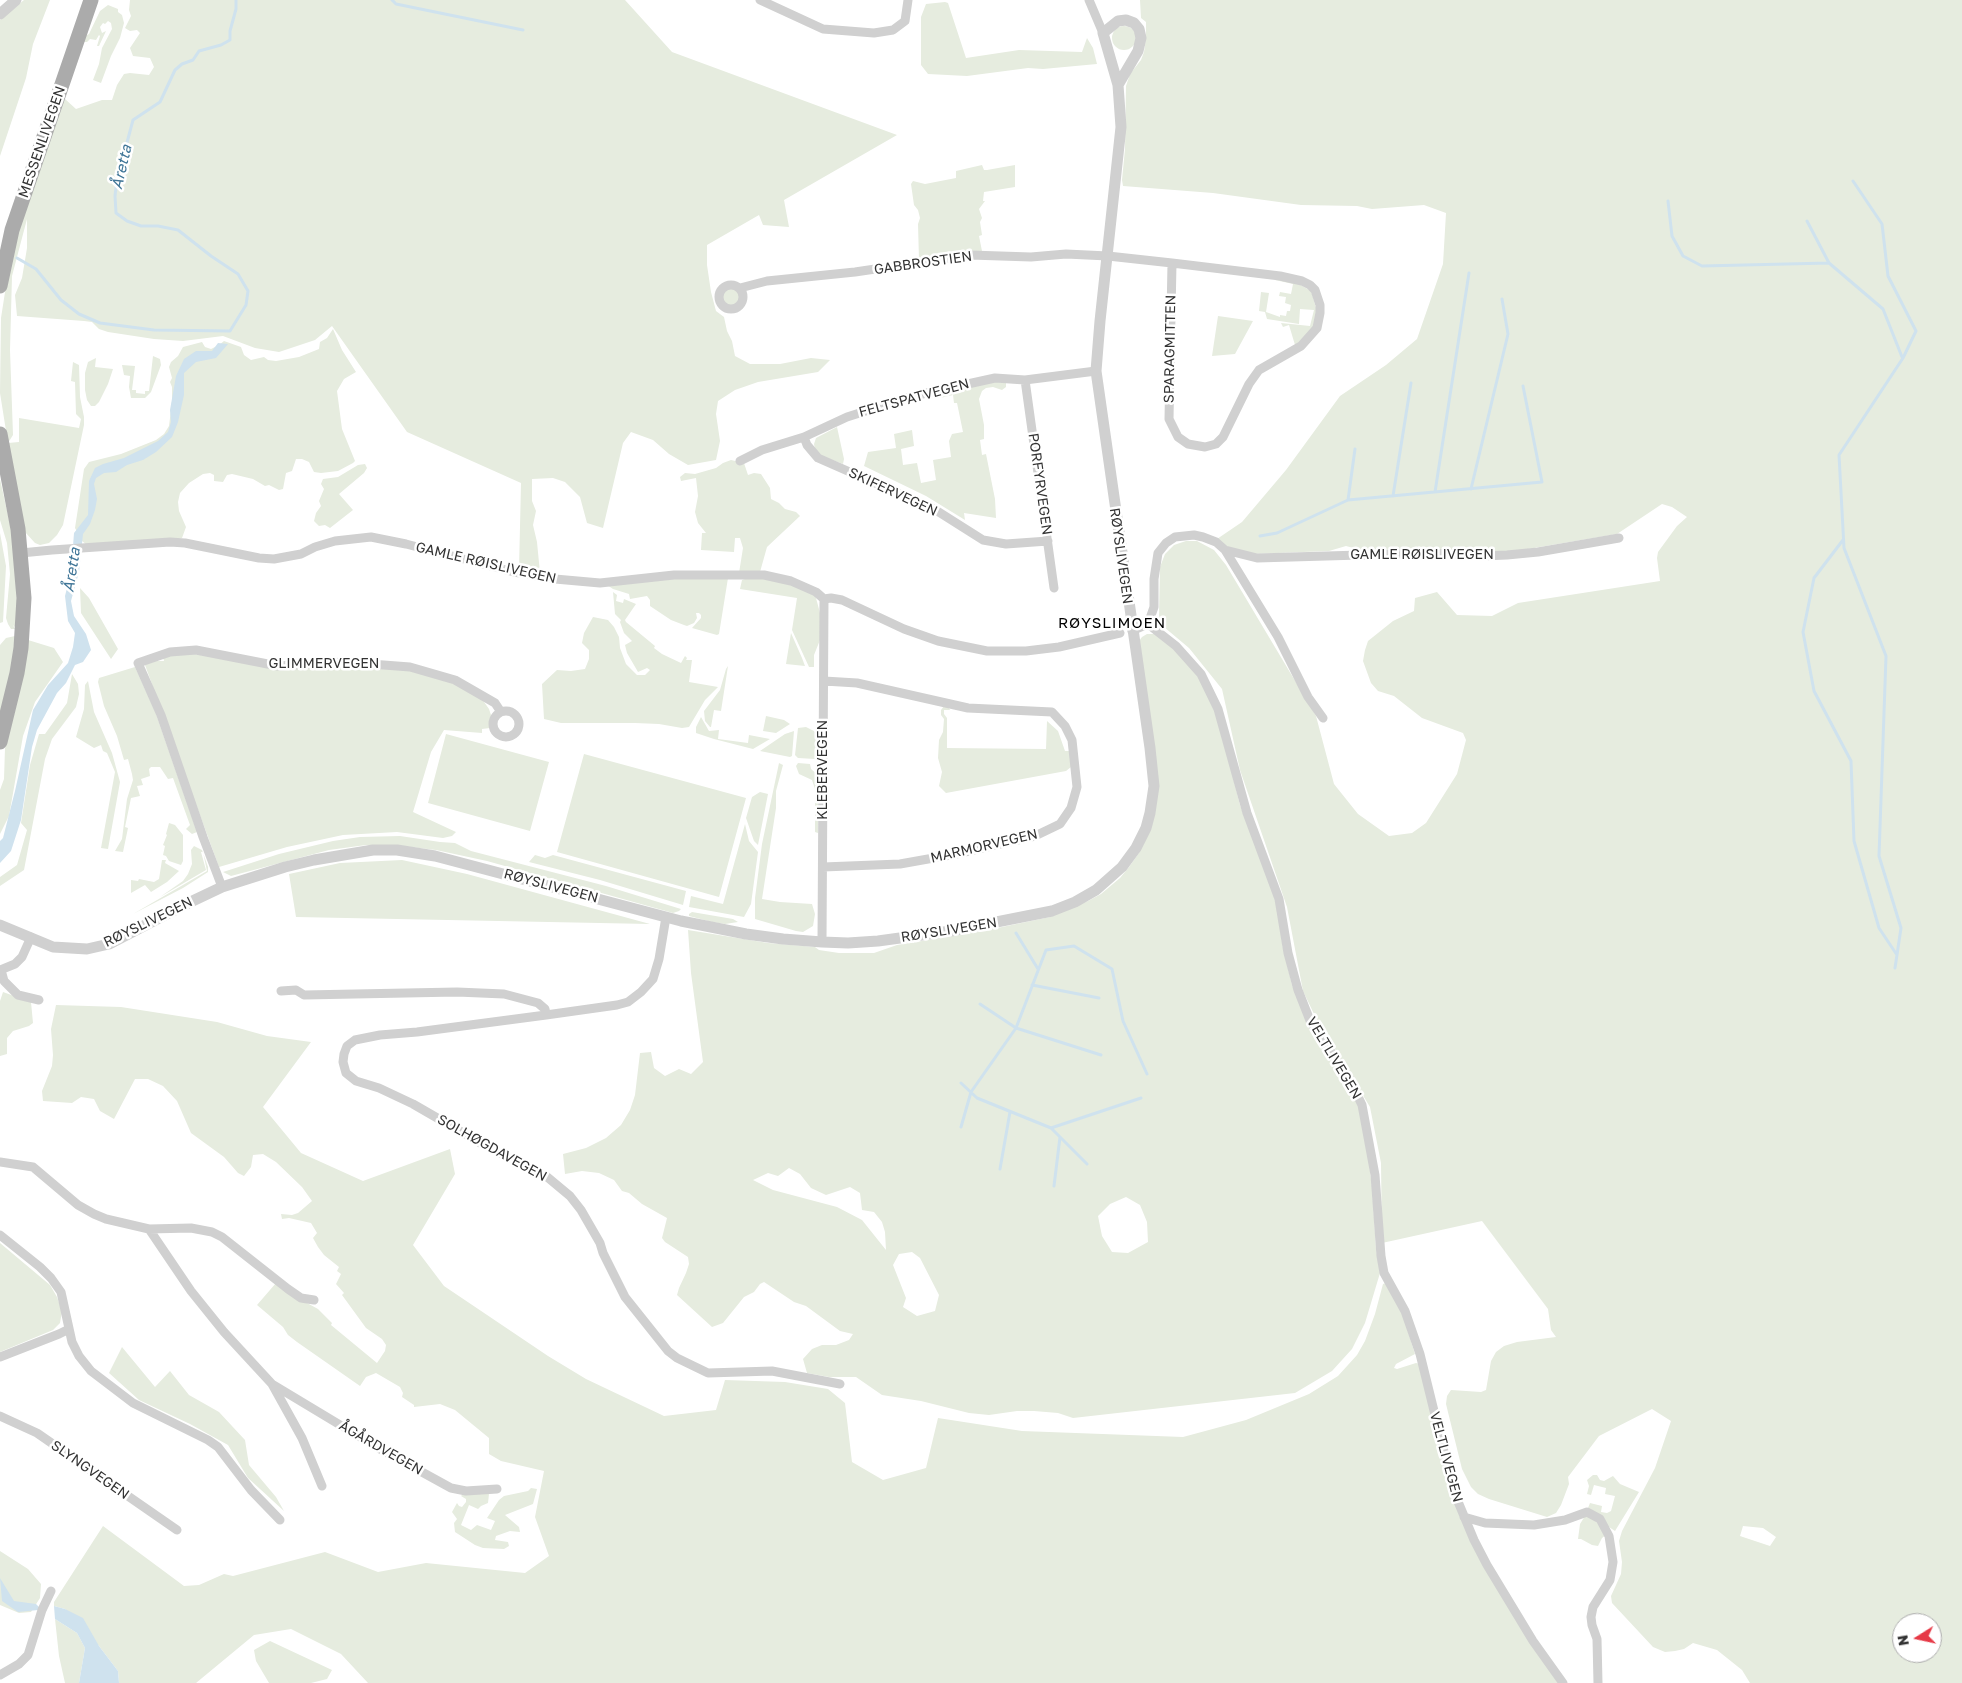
<!DOCTYPE html>
<html>
<head>
<meta charset="utf-8">
<style>
  body { margin:0 }
  #map { position:relative; width:1962px; height:1683px; overflow:hidden; background:#fff; font-family:"Golos Text",sans-serif }
  canvas { display:block }
  .north { position:absolute; left:1892px; top:1613px; width:50px; height:50px; box-sizing:border-box; background:#fff; border:1px solid #adadad; border-radius:50%; rotate:260deg; font-size:14px; font-weight:700; line-height:20px; text-align:center; color:#333 }
  .north::after { content:''; display:block; margin:auto; width:18px; height:22px; background:#e63946; clip-path:polygon(50% 0,100% 100%,50% 72%,0 100%) }
</style>
</head>
<body>
<div id="map">
<canvas width="1962" height="1683"></canvas>
<div class="north">N</div>
</div>
<script>
const g = document.querySelector('canvas').getContext('2d');
g.lineJoin = 'round';
function fill(path, color) { g.fillStyle = color; g.fill(path, 'evenodd'); }
const shape = rows => new Path2D(rows.map(r => 'M' + r).join(''));
function stroke(path, color, width, dash) { g.strokeStyle = color; g.lineWidth = width; g.lineCap = dash ? 'butt' : 'round'; g.setLineDash(dash || []); g.stroke(path); }
function write(font, color, halo, rows, align = 'center') {
  g.font = font + ' "Golos Text",sans-serif'; g.lineWidth = 5; g.setLineDash([]); g.textBaseline = 'middle'; g.strokeStyle = halo; g.fillStyle = color; for (const [text, x, y, turn = 0] of rows) {
    g.save(); g.translate(x, y); g.rotate((+turn || 0) * Math.PI / 180); g.textAlign = isNaN(turn) ? turn : align; if (halo) g.strokeText(text, 0, 0); g.fillText(text, 0, 0); g.restore();
  }
}
fill(shape([
  [24,0,50,0,33,44,26,78,0,156,0,20],
  [130,0,625,0,672,52,897,135,784,200,789,227,763,225,759,215,707,245,707,265,711,292,716,311,724,317,727,331,732,341,735,356,750,364,780,364,811,358,830,360,818,372,758,382,735,390,718,401,716,414,720,441,716,460,688,465,669,454,653,440,631,432,623,443,603,528,587,523,580,497,565,482,553,478,532,479,532,501,536,511,533,525,537,542,540,573,519,570,521,483,407,432,332,326,315,340,279,352,255,348,223,336,183,341,154,339,108,332,99,329,92,322,84,321,17,316,15,295,22,278,27,248,27,219,12,276,10,350,13,435,8,443,19,442,19,418,79,428,81,419,76,414,75,382,71,381,73,362,79,365,80,397,84,417,84,425,63,525,57,535,49,543,40,545,35,543,25,532,10,456,0,393,1,318,10,260,14,242,62,104,65,99,76,109,102,100,112,100,117,85,124,74,130,73,149,75,154,67,150,58,133,56,130,48,140,33,137,30,130,31,125,28,131,16,129,10],
  [1140,0,1962,0,1962,1683,1750,1683,1742,1670,1717,1650,1693,1643,1684,1649,1675,1651,1665,1652,1653,1647,1612,1603,1611,1596,1621,1574,1622,1562,1619,1541,1622,1531,1655,1468,1671,1421,1652,1409,1599,1436,1568,1477,1569,1484,1561,1505,1556,1513,1547,1517,1489,1499,1478,1494,1471,1487,1462,1469,1446,1404,1447,1396,1451,1390,1481,1392,1486,1390,1491,1361,1496,1352,1504,1346,1517,1342,1556,1337,1551,1330,1548,1309,1482,1221,1382,1243,1381,1163,1370,1107,1315,1016,1303,991,1287,907,1240,770,1222,689,1189,648,1164,627,1159,616,1160,567,1165,554,1174,545,1186,541,1197,541,1214,550,1226,565,1316,716,1334,784,1358,814,1389,836,1412,833,1426,823,1457,774,1466,740,1463,733,1422,718,1394,696,1378,691,1371,683,1363,661,1365,650,1368,641,1393,621,1414,611,1415,598,1437,592,1457,615,1492,616,1518,603,1660,581,1657,558,1658,552,1677,526,1687,517,1672,507,1662,504,1617,534,1498,554,1428,549,1361,550,1346,546,1329,551,1252,554,1230,549,1217,539,1242,522,1286,470,1340,396,1386,365,1417,339,1443,264,1446,213,1424,205,1372,209,1357,206,1301,205,1213,193,1123,186,1122,180,1125,149,1126,86,1130,74,1141,60,1144,52,1146,38,1146,22,1141,18],
  [1743,1526,1763,1528,1776,1537,1770,1546,1740,1536],
  [1902,1623,1932,1623,1932,1653,1902,1653],
  [945,2,948,3,966,58,1019,50,1082,52,1087,38,1093,48,1097,64,1043,69,1028,68,967,76,928,74,921,65,921,17,926,4],
  [108,5,118,9,118,12,122,15,124,23,120,38,111,56,101,83,93,80,99,64,102,48,112,29,111,23,108,21,105,24,103,23,100,27,102,33,106,31,99,46,97,46,100,36,99,35,96,40,90,39,87,42,84,42,83,37,89,34,100,11],
  '1112 38a12 12 0 1 1 24 0a12 12 0 1 1-24 0Z',
  [982,165,984,170,987,170,1015,165,1015,187,984,192,983,201,985,201,979,209,982,218,980,222,982,235,979,236,982,251,919,260,918,224,920,218,918,210,914,205,911,184,913,181,925,184,956,178,956,171],
  [1275,278,1297,283,1311,291,1317,311,1314,326,1304,340,1295,345,1289,325,1283,327,1281,323,1310,326,1314,310,1300,309,1299,324,1267,319,1265,312,1259,311,1261,292,1269,293,1266,312,1280,317,1280,315,1286,316,1287,311,1290,311,1291,305,1285,303,1286,297,1279,296,1280,292,1291,294,1293,284,1275,280],
  '722 297a9 9 0 1 1 18 0a9 9 0 1 1-18 0Z',
  [1218,316,1253,321,1235,354,1212,356],
  [333,329,342,350,356,372,344,379,337,391,342,429,355,461,353,463,338,471,321,473,314,472,309,462,302,459,296,459,292,471,286,473,283,489,279,490,269,485,265,486,253,479,232,474,227,475,223,482,214,481,214,475,210,473,203,474,189,483,180,493,178,502,179,511,186,527,182,538,87,545,82,541,75,528,84,469,89,462,121,454,156,440,164,434,169,426,172,402,172,387,170,382,172,378,169,367,171,362,178,356,183,347,202,342,205,347,211,349,219,345,224,341,241,347,244,355,251,360,264,357,268,360,276,361,299,357,319,349,320,342,327,338],
  [153,356,160,359,161,365,151,392,145,398,131,398,129,387,130,376,124,375,122,365,135,366,132,390,136,390,136,393,145,394,145,391,149,391],
  [96,358,95,367,113,369,108,384,99,402,95,406,91,406,87,400,85,390,85,373,88,362],
  [992,381,1006,383,1006,387,1002,390,993,387,986,388,982,391,979,399,984,425,984,439,980,440,982,455,986,454,995,499,996,518,964,513,965,520,926,496,864,466,868,452,896,448,894,434,912,430,914,446,901,449,903,465,917,463,921,483,936,480,933,460,951,457,949,441,952,434,963,432,957,403,954,403,953,395,940,398,939,395],
  [837,427,844,459,843,464,822,456,815,449,814,444,816,438],
  [731,460,744,463,748,475,754,473,761,474,770,488,771,499,779,503,785,509,796,512,800,516,767,547,760,572,739,573,743,548,740,538,735,538,734,552,701,550,702,533,706,533,698,523,695,512,698,496,696,478,681,481,680,477,685,473,695,474,716,468,723,463],
  [365,464,367,468,364,473,339,494,353,510,330,528,325,525,319,526,314,521,316,513,321,506,319,501,324,489,321,484,323,479,338,477,358,465],
  [0,479,13,538,17,601,16,628,13,625,15,629,11,629,8,624,6,618,10,574,7,543,0,520],
  [0,533,6,566,3,622,0,623],
  [751,577,784,582,813,594,816,598,820,613,820,640,814,655,814,667,809,667,792,630,797,598,740,589,742,580],
  [665,578,728,578,719,634,717,635,692,628,701,618,701,615,699,613,696,613,697,618,694,623,687,626,684,625,671,620,650,606,650,600,647,596,630,599,629,594,613,589,607,585],
  [80,588,89,598,118,649,111,659,81,613],
  [613,592,617,595,616,601,623,603,624,599,636,604,625,620,626,622,655,646,654,648,662,654,681,663,685,656,687,658,686,660,692,660,689,682,718,687,705,700,689,727,682,728,659,724,635,723,561,723,544,719,542,684,557,670,571,671,585,669,589,659,589,650,582,643,584,633,593,617,608,620,614,627,619,637,620,648,626,664,637,675,645,675,650,670,647,668,638,672,627,653,625,645,632,641,624,633,620,622,621,620,615,614],
  [791,633,802,658,805,666,786,664],
  [1147,634,1154,634,1163,638,1200,677,1218,719,1240,805,1276,902,1283,948,1292,985,1319,1042,1346,1080,1358,1104,1365,1132,1372,1187,1376,1249,1380,1273,1365,1323,1352,1349,1332,1371,1295,1393,1073,1418,1058,1413,1034,1411,1017,1411,989,1415,969,1413,921,1401,882,1395,856,1377,829,1377,807,1373,803,1359,812,1349,822,1345,836,1345,849,1340,853,1334,840,1331,806,1306,794,1302,764,1282,760,1284,754,1292,744,1297,723,1323,712,1327,677,1295,679,1288,686,1273,689,1264,688,1257,665,1242,662,1238,667,1218,642,1204,629,1193,622,1191,614,1180,599,1173,582,1171,565,1174,563,1154,586,1148,606,1138,621,1125,630,1110,635,1095,640,1053,651,1052,654,1068,665,1076,679,1069,691,1074,703,1062,691,973,688,930,768,943,815,947,819,950,839,953,874,953,897,945,978,932,1050,917,1088,901,1101,894,1120,878,1129,867,1139,853,1154,816,1139,641,1142,637],
  [789,1168,800,1174,811,1188,826,1195,850,1187,860,1193,862,1210,874,1212,882,1222,885,1232,886,1250,862,1220,837,1207,773,1190,753,1180,768,1173,778,1176],
  [1126,1197,1140,1205,1147,1222,1148,1242,1128,1253,1112,1252,1102,1236,1098,1216,1110,1204],
  [912,1252,920,1258,939,1295,935,1311,917,1316,903,1307,906,1298,893,1265,899,1254],
  [15,636,13,659,0,718,0,645,6,638],
  [28,640,54,648,63,662,35,702,23,736,9,816,0,834,0,790,4,779,5,748,16,707],
  [193,654,302,669,348,664,407,670,448,681,482,699,489,709,491,715,490,728,482,729,482,733,444,730,431,752,413,812,456,832,452,836,443,838,397,832,343,835,287,847,219,867,145,665,155,661,164,661,163,657,173,655],
  [728,666,721,711,714,710,711,727,710,727,705,721,704,711,720,690,726,669],
  [135,667,155,711,197,832,192,834,186,829,190,825,173,778,168,779,160,767,151,767,149,769,150,776,141,779,143,785,137,786,140,796,131,798,125,827,128,828,123,852,115,851,122,839,127,799,133,780,132,774,128,759,124,760,117,736,104,706,98,682,99,678],
  [72,674,78,684,79,694,76,707,52,739,45,759,24,870,0,886,0,877,17,865,27,830,21,823,30,765,39,734,45,734,67,703],
  [88,681,94,712,112,753,120,782,108,849,101,848,115,772,107,753,103,751,101,745,94,748,76,737,84,709,85,685],
  [944,706,949,708,950,710,944,710,944,714,947,718,947,748,1046,749,1047,721,1058,731,1065,751,1070,751,1071,767,1066,771,946,793,939,786,942,772,938,758,939,740,943,732,944,719,941,715,941,710],
  [766,716,784,720,790,724,776,733,763,731],
  [701,717,709,731,719,730,718,739,748,743,749,735,770,739,753,749,714,739,696,733,696,727],
  [806,727,814,731,819,738,819,755,815,759,798,758,795,755,798,728],
  [794,731,792,756,790,757,760,751,785,734],
  [446,734,549,762,530,831,428,803],
  [584,754,746,798,719,897,557,852],
  [779,763,783,765,776,791,776,808,762,899,780,902,812,904,815,914,813,926,803,932,796,931,755,919,755,898,762,844],
  [798,763,810,764,811,769,819,776,818,833,815,832,815,789,812,780,799,774,796,766],
  [760,792,768,794,758,845,754,841,746,818,752,797],
  [169,823,175,825,183,835,183,861,181,865,169,861,166,856,163,855,165,846,163,845,167,835,166,834],
  [745,824,749,841,758,852,751,904,744,917,689,907,691,896,723,904],
  [400,836,440,842,455,843,471,851,606,886,681,909,679,911,673,913,487,861,436,850,393,845,366,845,329,850,231,876,223,872,279,854,333,841,360,837],
  [194,846,202,850,208,867,208,872,183,888,133,914,207,871,203,852,201,852,206,870,160,897,183,881,188,874,192,864,191,850],
  [535,855,545,858,553,855,686,891,683,905,600,880,529,862],
  [162,860,166,860,165,863,179,871,167,882,151,892,145,885,131,893,131,880,138,881,139,879,154,882,159,879],
  [402,860,467,874,650,924,296,917,289,874,340,863],
  [692,912,733,919,738,922,725,924,712,922,689,916,689,914],
  [3,992,31,1002,33,1023,29,1026,13,1031,7,1038,7,1054,0,1056,0,1001],
  [56,1005,121,1007,217,1022,267,1036,311,1042,263,1107,301,1153,363,1181,450,1149,455,1174,413,1245,444,1286,548,1356,586,1379,664,1416,716,1410,725,1380,785,1382,828,1389,845,1403,852,1462,883,1480,926,1468,938,1418,1022,1431,1183,1437,1246,1420,1309,1394,1338,1376,1357,1355,1365,1341,1375,1314,1383,1284,1386,1283,1402,1313,1415,1354,1396,1364,1394,1368,1397,1369,1416,1363,1420,1364,1471,1539,1559,1683,368,1683,341,1654,291,1629,254,1635,196,1683,119,1683,118,1671,99,1646,65,1609,54,1606,54,1602,103,1526,184,1586,199,1585,224,1574,233,1576,325,1552,378,1572,426,1563,525,1573,549,1556,535,1517,544,1471,501,1461,489,1454,489,1438,455,1410,440,1404,414,1407,414,1405,402,1397,403,1393,400,1387,376,1373,366,1377,360,1386,297,1342,288,1335,283,1327,257,1305,276,1283,296,1297,318,1309,332,1323,331,1325,377,1363,385,1351,386,1345,382,1339,366,1328,342,1295,344,1293,336,1284,341,1274,337,1271,339,1267,324,1255,318,1247,313,1238,317,1233,311,1223,289,1218,282,1219,281,1214,292,1215,298,1213,312,1201,302,1187,276,1162,263,1154,253,1155,251,1167,244,1176,238,1173,224,1157,191,1133,177,1101,163,1086,148,1079,135,1079,114,1119,100,1111,94,1099,81,1097,72,1103,43,1101,42,1091,52,1066,53,1055,51,1029],
  [0,1243,50,1285,57,1297,62,1311,60,1323,53,1330,0,1352],
  [122,1347,155,1387,170,1371,189,1395,219,1412,245,1440,249,1465,276,1497,284,1511,248,1478,228,1445,190,1424,139,1400,109,1373],
  [1593,1475,1597,1475,1600,1480,1604,1481,1613,1476,1620,1484,1639,1492,1615,1531,1609,1527,1600,1515,1588,1508,1590,1503,1602,1506,1601,1512,1607,1513,1611,1511,1615,1496,1605,1494,1606,1488,1594,1485,1591,1495,1587,1494,1589,1486,1587,1480],
  [531,1488,537,1489,533,1504,505,1515,519,1527,520,1532,510,1531,496,1536,495,1540,508,1542,509,1546,504,1549,483,1548,475,1545,455,1532,454,1523,457,1519,452,1512,457,1503,459,1506,462,1507,466,1502,466,1499,461,1496,463,1494,489,1494,488,1503,481,1506,478,1509,469,1505,461,1525,471,1530,477,1525,491,1530,495,1521,487,1518,499,1500,504,1496,528,1491],
  [1588,1515,1600,1525,1606,1535,1602,1538,1598,1546,1592,1545,1581,1539,1578,1539,1580,1524,1585,1516],
  [0,1551,28,1569,41,1584,40,1598,31,1612,19,1613,0,1605],
  [55,1619,77,1633,85,1648,79,1683,65,1683,59,1656],
  [270,1641,332,1670,327,1679,311,1683,269,1683,256,1661,254,1650]
]), '#e6ecdf');
fill(shape([
  [218,343,228,344,216,358,196,362,184,373,184,395,178,422,172,437,156,452,143,460,127,465,116,472,104,473,96,478,94,484,97,499,95,510,90,524,83,534,79,572,71,601,74,616,86,634,91,650,83,662,75,665,66,683,57,693,37,730,32,747,21,820,11,851,0,863,0,841,3,838,15,791,33,710,48,685,68,663,73,647,75,633,68,621,65,596,71,572,74,533,88,515,89,481,95,468,103,464,124,458,158,441,168,432,171,422,170,410,176,376,184,359,196,351,212,351],
  [0,1578,14,1601,36,1604,39,1607,38,1610,18,1612,2,1601],
  [54,1606,65,1609,83,1618,99,1646,118,1671,119,1683,79,1683,85,1648,77,1633,55,1619]
]), '#cfe2ee');
stroke(shape([
  [392,0,396,4,523,30],
  [1853,181,1882,224,1888,276,1916,331,1903,358,1839,455,1844,548,1886,656,1879,856,1901,928,1895,968],
  [1668,201,1672,236,1683,256,1702,266,1829,263,1883,309,1902,357],
  [1807,221,1829,263],
  [17,258,36,269,61,300,79,314,100,323,154,330,230,331,246,305,248,291,238,274,211,256,178,230,158,226,141,226,127,221,116,213,115,196,117,179,124,165,125,150,133,120,160,102,175,70,182,64,193,60,199,51,221,45,230,40,230,31,236,9,236,0],
  [1471,489,1508,334,1502,299],
  [1435,492,1469,273],
  [1393,496,1411,383],
  [1348,500,1355,449],
  [1260,536,1277,533,1348,500,1542,482,1523,386],
  [1843,540,1814,578,1803,632,1814,691,1851,761,1854,841,1879,928,1897,955],
  [1016,933,1038,969],
  [1032,985,1099,998],
  [980,1004,1016,1028,1101,1055],
  [961,1083,977,1098,1051,1128,1087,1164],
  [961,1127,971,1092,1016,1028,1046,950,1074,946,1112,969,1123,1021,1147,1074],
  [1051,1128,1141,1098],
  [1000,1169,1010,1112],
  [1054,1186,1060,1137]
]), '#cfe2ee', 3);
stroke(shape([
  [760,0,823,29,874,33,893,30,905,21,908,0],
  [1089,0,1103,33],
  '719 297a12 12 0 1 1 24 0a12 12 0 1 1-24 0Z',
  [740,288,767,281,855,272,970,255,1031,257,1066,254,1108,256,1172,263,1280,276,1302,281,1310,285,1315,290,1320,305,1320,313,1317,328,1301,346,1259,370,1249,384,1223,437,1216,444,1205,447,1188,444,1178,437,1169,419,1172,263],
  [1025,380,1054,588],
  [804,437,807,445,818,458,934,509,983,540,1006,544,1048,541],
  [740,461,762,450,804,437,847,417,913,396,995,378,1025,380,1096,371],
  [1225,550,1278,637,1308,697,1323,718],
  [21,553,52,550,170,542,185,543,259,558,274,559,301,554,315,547,335,541,371,537,406,544,514,572,555,579,600,583,674,575,764,575,791,581,816,592,824,599,831,598,842,600,904,629,938,641,987,651,1026,651,1059,647,1120,633],
  [1148,624,1176,646,1201,674,1218,709,1247,813,1279,899,1288,953,1298,990,1311,1023,1349,1078,1362,1105,1375,1175,1381,1256,1384,1273,1405,1311,1420,1354,1454,1492,1474,1540,1487,1565,1533,1641,1563,1683],
  [1132,631,1148,624,1154,607,1154,579,1158,553,1166,543,1175,537,1194,535,1203,537,1216,542,1225,550,1257,558,1430,553,1482,556,1507,555,1538,552,1619,538],
  '493 724a13 13 0 1 1 26 0a13 13 0 1 1-26 0Z',
  [823,867,900,864,956,854,1035,836,1060,824,1071,808,1077,787,1072,740,1065,726,1052,712,968,708,857,683,824,681],
  [222,887,203,837,161,715,138,663,170,652,196,650,278,666,344,662,410,667,455,680,495,703,501,712],
  [666,917,659,959,653,979,641,992,628,1002,617,1005,546,1015,417,1032,380,1035,355,1040,347,1046,344,1054,343,1062,346,1073,356,1081,379,1088,413,1104,484,1145,546,1176,570,1196,581,1210,600,1243,603,1253,625,1297,668,1351,677,1358,708,1373,772,1371,840,1384],
  [822,942,824,599],
  [0,970,15,964,22,957,31,937],
  [1,970,4,981,18,995,39,1000],
  [281,991,296,990,304,995,457,992,504,994,538,1003,545,1009,546,1015],
  [0,1162,33,1167,78,1205,94,1214,106,1219,149,1229,191,1228,212,1232,222,1237,288,1289,301,1298,314,1300],
  [149,1229,191,1291,224,1332,272,1384,380,1449,451,1488,466,1491,497,1489],
  [0,1235,40,1267,51,1278,61,1292,72,1342,79,1356,91,1371,133,1403,208,1440,218,1447,251,1490,280,1520],
  [0,1357,59,1334,69,1329],
  [272,1384,302,1438,322,1486],
  [0,1416,37,1433,177,1530],
  [1464,1517,1485,1523,1534,1525,1565,1520,1587,1512,1600,1519,1609,1536,1613,1562,1610,1580,1593,1607,1591,1617,1592,1625,1597,1639,1598,1683],
  [0,1675,19,1664,28,1655,42,1610,51,1591]
]), '#d0d0d0', 9);
stroke(shape([
  [0,14,16,0],
  [0,925,53,947,87,949,109,944,182,906,222,887,285,867,314,860,373,850,397,850,435,856,681,921,746,934,783,939,822,942,848,943,878,941,951,931,1052,911,1075,902,1096,890,1122,867,1136,848,1146,828,1150,813,1154,786,1150,748,1096,371,1100,321,1121,127,1118,85,1103,33,1118,21,1126,20,1134,23,1139,29,1141,38,1138,51,1118,85]
]), '#d0d0d0', 11);
stroke(shape([
  [0,286,12,230,91,0],
  [0,434,18,529,24,598,21,648,17,673,0,742]
]), '#ababab', 15);
write('14px', '#333', '#fff', [
  ["MESSENLIVEGEN",42,142,-71],
  ["GABBROSTIEN",923,263,-8],
  ["SPARAGMITTEN",1170,349,-89],
  ["FELTSPATVEGEN",914,398,-15],
  ["PORFYRVEGEN",1040,484,82],
  ["SKIFERVEGEN",893,492,25],
  ["GAMLE RØISLIVEGEN",1422,555],
  ["RØYSLIVEGEN",1121,556,82],
  ["GAMLE RØISLIVEGEN",486,563,13],
  ["GLIMMERVEGEN",324,664],
  ["KLEBERVEGEN",823,770,-90],
  ["MARMORVEGEN",984,846,-13],
  ["RØYSLIVEGEN",551,886,15],
  ["RØYSLIVEGEN",148,922,-26],
  ["RØYSLIVEGEN",949,930,-9],
  ["VELTLIVEGEN",1334,1058,59],
  ["SOLHØGDAVEGEN",492,1148,29],
  ["ÅGÅRDVEGEN",381,1448,30],
  ["VELTLIVEGEN",1446,1457,75],
  ["SLYNGVEGEN",90,1470,35]
]);
write('italic 15px', '#3f7597', '#fff', [
  ["Åretta",122,167,-77],
  ["Åretta",72,570,-81]
]);
g.letterSpacing = '1px';
write('15px', '#000', '#fff', [
  ["RØYSLIMOEN",1112,623]
]);
g.letterSpacing = '0px';
</script>
</body>
</html>
